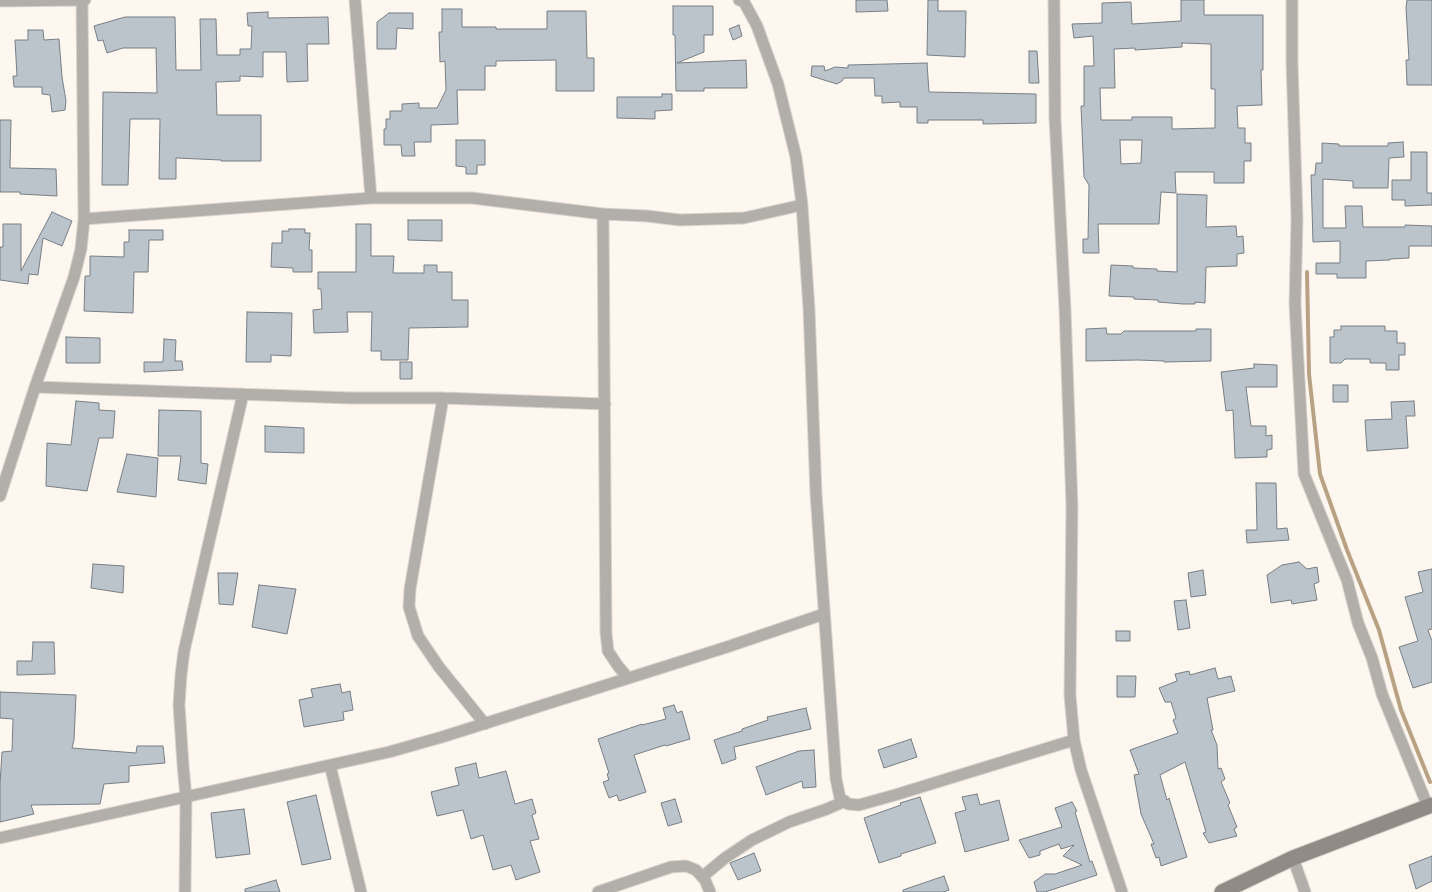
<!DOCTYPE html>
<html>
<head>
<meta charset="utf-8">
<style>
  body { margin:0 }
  canvas { display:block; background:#fef7ef }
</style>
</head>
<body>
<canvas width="1432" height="892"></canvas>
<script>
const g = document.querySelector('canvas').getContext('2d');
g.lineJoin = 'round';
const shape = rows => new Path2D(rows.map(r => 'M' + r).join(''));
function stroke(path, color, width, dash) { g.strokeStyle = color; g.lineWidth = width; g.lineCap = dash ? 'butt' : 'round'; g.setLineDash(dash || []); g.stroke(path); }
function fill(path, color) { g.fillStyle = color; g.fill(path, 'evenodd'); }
stroke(shape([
  [1307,272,1309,374,1320,474,1347,550,1379,630,1401,710,1430,782]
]), '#b9a284', 4);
const building = shape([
  [856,0,887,0,888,11,856,12,856,0],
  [928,0,938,0,938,11,966,11,965,57,927,55,928,0],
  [1181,0,1204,0,1204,15,1263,15,1263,70,1261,70,1262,105,1237,106,1238,128,1245,128,1245,143,1251,143,1251,161,1244,161,1244,183,1214,183,1214,172,1175,172,1176,193,1161,192,1159,224,1098,224,1099,253,1083,253,1083,239,1088,239,1089,185,1084,177,1081,106,1084,106,1084,66,1094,66,1093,36,1074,38,1072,24,1102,23,1102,3,1131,2,1132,24,1181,21,1181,0],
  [1182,43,1211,44,1211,89,1215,89,1215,128,1172,129,1172,117,1132,117,1132,120,1101,120,1100,88,1115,88,1114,49,1135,48,1135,50,1182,47,1182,43],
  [1120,140,1142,140,1141,163,1121,164,1120,140],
  [1407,0,1432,0,1432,85,1407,85,1406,60,1409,60,1406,8,1407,0],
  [673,6,713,6,713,35,704,35,704,52,677,63,746,60,747,88,704,88,704,91,676,91,675,35,673,35,673,6],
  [442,9,462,9,462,27,496,27,496,29,547,29,547,11,586,11,587,58,594,58,594,91,556,91,556,60,496,61,496,66,485,66,485,90,457,90,458,124,431,125,431,142,414,142,415,156,402,156,401,145,384,145,384,129,386,129,386,119,390,119,390,111,402,111,402,104,419,103,419,108,437,108,446,90,445,61,440,62,439,32,442,32,442,9],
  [268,12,268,18,328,17,329,44,307,44,308,81,287,82,286,52,263,52,263,77,240,76,240,81,216,82,217,115,261,115,261,161,221,161,221,160,176,158,176,179,159,179,160,119,130,119,128,185,102,185,103,92,157,93,156,48,123,48,107,53,103,40,98,41,94,26,125,17,175,17,176,70,201,70,200,19,216,19,217,55,240,55,240,49,251,49,252,26,248,26,247,13,268,12],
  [389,13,413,13,413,29,397,28,396,49,377,49,377,22,389,13],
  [739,25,742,36,733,40,729,29,739,25],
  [28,30,43,30,44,40,59,39,62,77,66,101,65,110,52,112,50,95,42,94,42,87,14,87,13,76,17,76,15,40,28,40,28,30],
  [1029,51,1037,51,1039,83,1029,83,1029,51],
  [927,63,929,92,1036,94,1036,123,983,124,983,120,928,120,928,123,917,123,917,107,900,107,900,102,882,103,882,96,875,96,874,78,844,78,842,81,837,84,811,76,812,66,824,66,825,71,835,67,848,68,848,65,927,63],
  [662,94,672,94,672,110,655,111,655,119,617,118,617,97,662,97,662,94],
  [0,120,11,120,10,168,56,169,57,196,20,194,20,192,0,192,0,120],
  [456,140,485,140,485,165,477,165,477,174,466,174,466,167,456,166,456,140],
  [1403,142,1404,157,1389,158,1388,188,1353,188,1353,181,1323,179,1323,228,1346,228,1345,206,1362,206,1363,227,1405,227,1405,225,1432,226,1432,246,1409,246,1409,258,1390,259,1390,260,1366,261,1366,278,1337,278,1337,274,1316,274,1316,263,1340,263,1340,241,1313,242,1311,175,1315,175,1316,163,1322,163,1322,143,1339,144,1339,146,1388,146,1388,143,1403,142],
  [1411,152,1427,152,1427,193,1432,193,1432,205,1405,206,1405,200,1392,200,1392,180,1411,180,1411,152],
  [1177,194,1207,195,1206,227,1236,226,1237,237,1243,236,1244,253,1237,254,1237,266,1206,267,1205,303,1195,302,1195,304,1183,304,1158,302,1158,300,1134,299,1134,297,1109,296,1111,265,1133,266,1133,268,1157,269,1157,271,1177,272,1177,194],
  [52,212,72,221,62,246,43,238,38,275,29,274,28,284,0,280,0,247,3,247,3,224,21,224,21,271,52,212],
  [408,220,442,220,442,241,408,240,408,220],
  [356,224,371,224,371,256,394,256,393,273,424,273,424,265,437,265,437,272,452,272,452,300,468,300,468,327,409,328,408,360,381,360,381,351,371,351,372,312,347,312,348,332,314,333,313,310,322,309,321,289,318,289,318,272,356,272,356,224],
  [289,229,305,229,305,233,310,233,309,250,312,250,312,272,293,272,293,268,271,267,272,243,282,243,282,231,289,231,289,229],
  [129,230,163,230,163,240,149,240,148,272,134,272,133,313,84,311,85,276,90,276,90,256,124,257,124,242,129,242,129,230],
  [247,312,292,313,291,356,271,355,271,362,246,362,247,312],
  [1341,326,1385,326,1385,331,1397,331,1397,343,1405,343,1405,355,1399,355,1399,370,1386,370,1386,363,1370,363,1370,359,1345,359,1341,363,1330,363,1330,337,1334,337,1334,330,1341,330,1341,326],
  [1106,328,1107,334,1121,334,1124,331,1196,331,1196,329,1211,329,1211,361,1164,362,1164,361,1138,360,1086,361,1086,329,1106,328],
  [66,337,100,338,100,363,66,363,66,337],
  [164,339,176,340,175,361,182,361,183,370,144,372,144,362,163,362,164,339],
  [400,362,412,362,412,379,400,379,400,362],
  [1254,364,1277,365,1277,387,1246,387,1251,426,1266,426,1266,436,1272,435,1272,449,1267,450,1267,457,1235,458,1233,410,1226,411,1221,372,1254,368,1254,364],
  [1333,385,1348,385,1348,402,1333,402,1333,385],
  [76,401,99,403,99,410,115,411,113,438,99,438,87,491,46,486,47,443,71,445,76,401],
  [1414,401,1415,416,1406,416,1408,448,1367,451,1365,420,1392,419,1391,402,1414,401],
  [159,410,201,411,201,463,208,464,206,484,178,480,181,456,158,456,159,410],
  [265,426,304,428,304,453,265,452,265,426],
  [127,454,158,458,156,497,117,492,127,454],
  [1256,483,1276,483,1277,529,1287,528,1289,540,1247,543,1246,530,1257,530,1256,483],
  [1299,562,1307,569,1317,567,1319,582,1314,584,1317,600,1292,604,1291,600,1271,603,1267,575,1282,565,1299,562],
  [93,564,124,566,123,593,91,588,93,564],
  [1432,569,1432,629,1428,630,1432,641,1432,682,1413,688,1399,647,1418,641,1405,597,1423,592,1418,572,1432,569],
  [1203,570,1206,595,1191,597,1188,573,1203,570],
  [218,573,238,573,233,605,219,604,218,573],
  [259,585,296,589,287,634,252,627,259,585],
  [1186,600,1190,628,1178,630,1174,601,1186,600],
  [1116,631,1130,631,1130,641,1116,641,1116,631],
  [33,642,54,642,55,674,17,675,17,661,32,661,33,642],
  [1215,668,1218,679,1231,676,1235,691,1207,698,1213,730,1211,730,1217,745,1218,769,1221,768,1225,779,1221,782,1230,803,1228,805,1237,827,1234,829,1237,836,1209,843,1203,833,1206,832,1185,762,1160,775,1167,800,1169,798,1187,857,1161,866,1159,857,1156,858,1151,844,1154,844,1141,814,1134,775,1139,774,1130,750,1178,733,1173,720,1176,718,1171,702,1165,702,1159,688,1177,681,1175,674,1189,671,1190,675,1215,668],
  [1117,676,1136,676,1135,697,1117,697,1117,676],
  [340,684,342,693,350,691,353,710,343,712,344,720,304,727,299,700,313,697,311,689,340,684],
  [0,692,76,695,74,740,72,748,136,753,137,746,163,746,165,763,129,766,129,782,104,784,100,804,31,805,34,814,0,822,0,784,2,752,12,751,13,719,0,718,0,692],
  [674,705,677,713,682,711,690,739,666,746,665,745,634,755,646,792,619,801,617,795,609,798,603,782,609,780,607,774,609,773,598,739,642,724,642,725,666,719,663,708,674,705],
  [806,708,811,729,734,747,736,759,722,764,714,740,742,731,742,729,768,720,767,717,806,708],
  [911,739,917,757,884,768,878,750,911,739],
  [814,750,816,787,803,788,802,781,766,795,756,767,799,751,814,750],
  [476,763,479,778,506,771,515,804,532,799,536,813,532,815,539,839,530,841,540,872,516,880,511,865,493,870,483,835,471,839,463,810,437,816,431,792,459,785,455,768,476,763],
  [977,794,980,805,999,800,1009,840,965,852,955,813,966,810,962,797,977,794],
  [316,795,331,859,302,865,287,802,316,795],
  [920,797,936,843,901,854,901,856,879,863,864,818,901,805,900,803,920,797],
  [675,799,682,822,668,826,661,803,675,799],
  [1072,802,1077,811,1075,812,1090,862,1092,861,1097,875,1045,892,1037,892,1034,882,1045,874,1055,874,1082,865,1063,856,1074,845,1061,849,1059,844,1040,851,1040,855,1029,858,1019,840,1062,827,1055,808,1072,802],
  [244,809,250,854,216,858,211,813,244,809],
  [754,853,761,871,738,880,730,863,754,853],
  [1432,856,1432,881,1416,889,1409,865,1432,856],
  [944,876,949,890,943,892,903,892,903,890,944,876],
  [276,880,280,892,245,892,245,889,276,880]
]);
fill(building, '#bbc4cb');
stroke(building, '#777f85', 1);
const minor = shape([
  [355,0,371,198],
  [739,0,744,2,757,26,778,84,796,157,802,205,809,309,816,494,836,779,840,798,848,804,859,805,895,795,1074,740],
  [1054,0,1055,119,1065,309,1072,506,1070,695,1074,740,1081,770,1122,892],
  [1292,0,1292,63,1297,218,1295,304,1304,474,1347,580,1358,623,1372,658,1382,694,1428,807],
  [0,1,85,0],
  [603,214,606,633,608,651,618,666,628,678],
  [84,219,371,198,472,198,603,214,647,216,680,220,744,218,802,205],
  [35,387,351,398,443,398,605,404],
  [443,398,410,589,409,607,418,636,439,667,485,724],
  [0,496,35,387,74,277,81,249,84,219,82,0],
  [330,765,361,892],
  [0,838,389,752,442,737,727,647,824,614],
  [1293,858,1305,892],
  [702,877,725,858,752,840,789,822,827,809,845,801],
  [185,892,186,797,183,765,179,705,181,675,184,651,243,394],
  [598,892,671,867,686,866,696,870,705,880,710,892]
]);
const secondary = shape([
  [1222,892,1293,858,1432,805]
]);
stroke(minor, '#dad4cd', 13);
stroke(secondary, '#dad4cd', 17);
stroke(minor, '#b2afab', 11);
stroke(secondary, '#908b86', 15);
</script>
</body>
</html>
